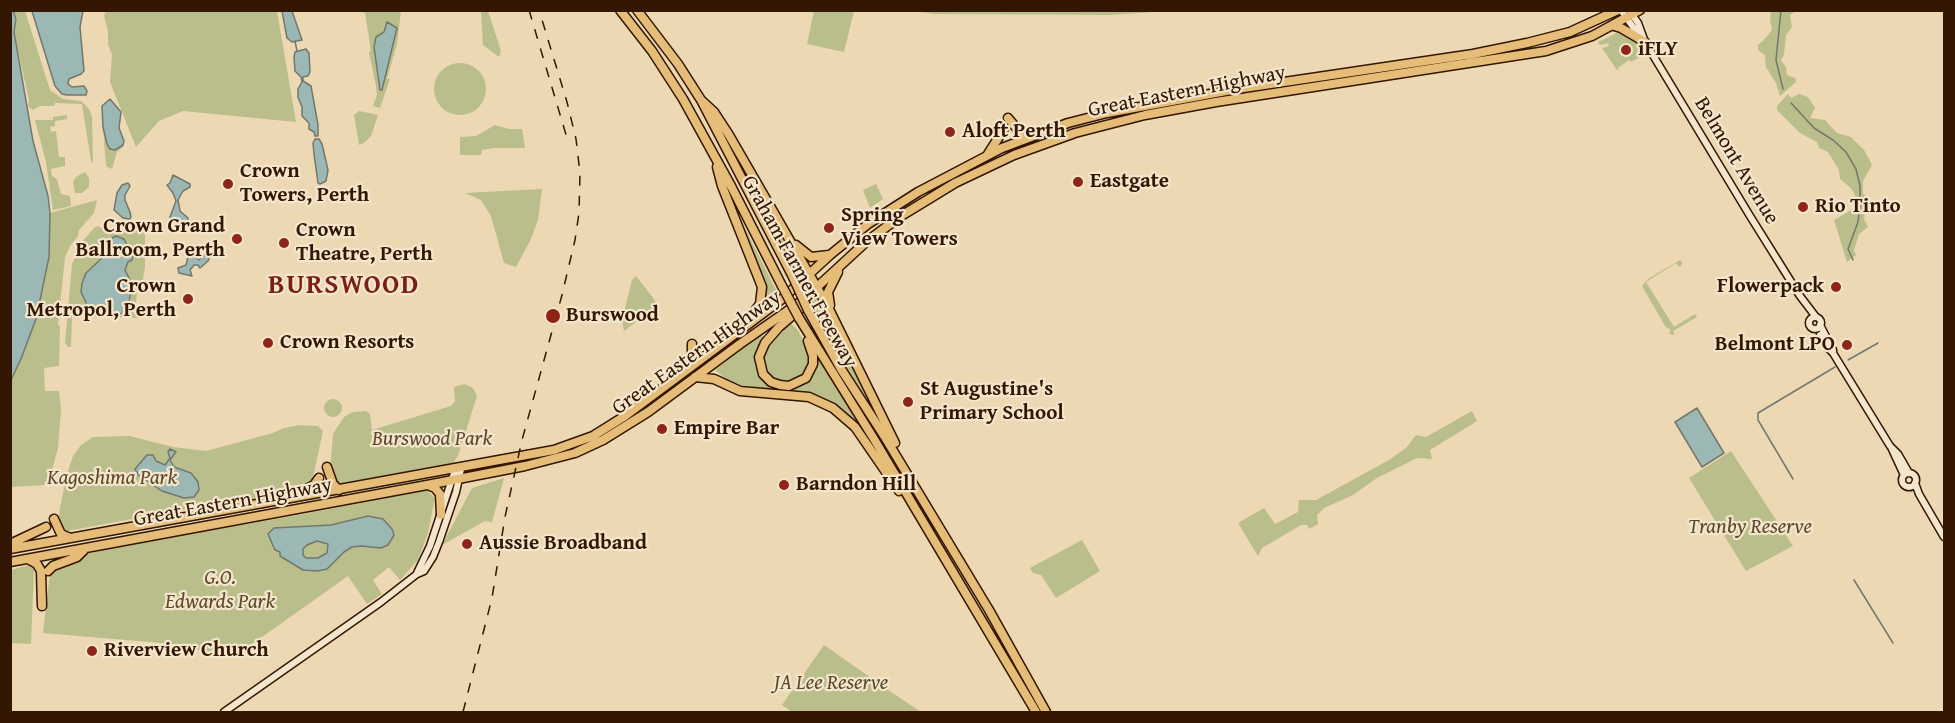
<!DOCTYPE html>
<html>
<head>
<meta charset="utf-8">
<style>
  body { margin:0 }
  #map { position:relative; width:1955px; height:723px; overflow:hidden; background:#ecd8b2; font-family:"Gentium Book Plus",serif }
  canvas { display:block }
  .frame { position:absolute; inset:0; border:12px solid #341703; pointer-events:none }
</style>
</head>
<body>
<div id="map">
<canvas width="1955" height="723"></canvas>
<div class="frame"></div>
</div>
<script>
const g = document.querySelector('canvas').getContext('2d');
g.lineJoin = 'round';
function fill(path, color) { g.fillStyle = color; g.fill(path, 'evenodd'); }
const shape = rows => new Path2D(rows.map(r => 'M' + r).join(''));
function stroke(path, color, width, dash) { g.strokeStyle = color; g.lineWidth = width; g.lineCap = dash ? 'butt' : 'round'; g.setLineDash(dash || []); g.stroke(path); }
function write(font, color, halo, rows, align = 'center') {
  g.font = font + ' "Gentium Book Plus",serif'; g.lineWidth = 4.5; g.setLineDash([]); g.textBaseline = 'middle'; g.strokeStyle = halo; g.fillStyle = color; for (const [text, x, y, turn = 0] of rows) {
    g.save(); g.translate(x, y); g.rotate((+turn || 0) * Math.PI / 180); g.textAlign = isNaN(turn) ? turn : align; if (halo) g.strokeText(text, 0, 0); g.fillText(text, 0, 0); g.restore();
  }
}
fill(shape([
  [106,10,277,11,296,122,183,111,159,121,136,147,110,82,112,55,108,44,108,31,104,16],
  [14,11,25,11,50,90,63,99,81,101,89,109,92,117,93,163,91,161,82,104,55,103,54,106,40,106,33,110,28,106,29,100,14,32,17,18],
  [361,11,401,11,397,44,387,79,390,79,380,108,373,106,377,95,376,86,369,52,371,51,365,13],
  [481,11,488,11,501,51,499,57,483,45],
  [814,11,854,11,844,52,807,44],
  [910,11,910,10,1168,11,1110,15,936,14],
  [1771,11,1796,11,1790,15,1792,27,1786,35,1784,55,1781,60,1786,67,1787,75,1795,78,1796,82,1780,96,1776,83,1766,67,1765,55,1758,50,1758,45,1764,40,1772,30,1770,20],
  [1619,32,1626,34,1636,42,1645,54,1631,62,1629,60,1618,68,1619,70,1617,70,1602,48,1609,46,1608,43,1600,45,1598,42],
  '434 89a26 26 0 1 1 52 0a26 26 0 1 1-52 0Z',
  [1788,94,1791,98,1799,94,1808,97,1815,108,1810,118,1825,120,1837,133,1851,137,1864,150,1872,165,1863,181,1863,194,1869,198,1867,198,1864,219,1868,227,1859,234,1854,250,1856,255,1847,262,1834,220,1853,209,1856,200,1855,195,1851,188,1840,179,1839,170,1828,152,1819,148,1817,142,1800,133,1777,110,1777,106],
  [359,111,378,115,371,136,364,143,359,145,354,115],
  [67,115,67,119,55,121,55,126,50,127,51,132,56,131,59,157,65,157,65,166,51,169,52,176,57,179,61,194,70,196,71,206,53,210,46,162,35,120,53,120,53,117],
  [495,125,509,129,522,129,525,148,494,148,482,150,481,155,460,155,460,137,476,136],
  [103,127,107,144,123,145,124,141,124,146,117,152,112,169,106,166],
  [85,172,89,178,89,187,82,193,75,193,73,182,76,177],
  [876,184,883,199,870,208,863,190],
  [542,189,538,220,530,241,516,267,504,263,491,216,481,200,465,193],
  [760,198,778,233,800,268,800,272,797,274],
  [97,200,94,213,79,230,78,236,70,246,65,257,58,325,60,326,59,366,44,368,45,391,59,391,61,410,58,448,50,477,46,485,11,487,11,380,21,359,36,319,49,257,50,213],
  [734,206,776,290,765,301,764,285],
  [97,226,111,231,136,228,145,230,145,267,142,285,137,292,136,304,136,308,142,314,140,318,72,316,71,347,68,347,65,343,72,264,82,242,94,228],
  [1680,260,1682,262,1681,266,1679,267,1676,263,1646,282,1674,327,1695,314,1697,317,1673,331,1674,335,1672,335,1669,333,1671,330,1665,326,1642,286,1648,279],
  [636,276,654,299,656,304,653,309,624,331,622,321,632,280],
  [819,296,881,422,880,423,833,347,811,303],
  [789,322,798,330,808,350,810,359,806,371,799,378,782,381,772,377,766,370,763,351,776,333],
  [760,335,764,336,756,354,762,376,798,386,817,355,875,450,857,428,810,395,741,385,726,379,715,370],
  [464,384,473,388,477,396,458,456,453,463,410,473,336,484,330,470,333,434,344,417,353,412,366,411,370,414,372,430,451,406,455,401,454,387],
  '324 408a9 9 0 1 1 18 0a9 9 0 1 1-18 0Z',
  [1472,411,1477,421,1430,450,1432,459,1417,458,1377,478,1353,495,1324,508,1317,515,1318,524,1309,529,1307,525,1301,525,1262,548,1258,556,1238,523,1264,508,1275,524,1298,512,1299,500,1316,500,1389,460,1406,448,1416,435,1426,437],
  [300,425,318,426,323,431,312,482,306,486,250,503,214,504,67,531,61,526,59,517,60,508,67,474,73,456,81,445,93,437,130,436,173,447,206,451,273,433,284,428],
  [1731,451,1793,546,1746,571,1689,478],
  [504,478,492,522,485,521,442,545,472,488],
  [427,490,435,498,428,533,418,560,400,580,389,567,373,580,382,594,367,604,348,576,238,654,178,648,174,644,43,633,50,573,53,569,87,554,125,545,304,514],
  [1082,540,1100,571,1056,598,1041,575,1033,573,1030,568],
  [29,565,34,569,31,644,11,643,11,570],
  [824,645,894,694,921,712,792,712,782,705]
]), '#babe8a');
const water = shape([
  [13,10,16,19,14,32,33,141,48,196,50,213,49,257,36,319,21,359,11,380,10,11,13,10],
  [32,11,83,11,80,27,84,71,81,74,69,79,68,84,72,87,84,86,87,91,86,95,67,95,62,94,55,86,32,11],
  [282,11,292,11,302,40,292,42,287,38,282,11],
  [387,22,397,28,382,90,380,90,374,47,376,37,384,32,387,22],
  [306,49,309,53,310,72,308,76,303,77,303,81,311,86,318,125,318,136,315,136,314,132,309,129,309,123,302,116,302,107,298,97,298,89,302,82,301,77,295,71,294,57,295,52,306,49],
  [110,99,121,112,119,128,124,141,123,145,115,150,110,149,107,144,103,127,102,106,110,99],
  [315,139,319,139,322,144,328,170,326,181,320,184,318,183,314,154,313,143,315,139],
  [173,175,190,184,190,187,183,191,178,200,180,211,188,218,188,222,182,226,171,221,170,217,176,201,173,193,167,185,170,183,173,175],
  [128,183,130,186,125,195,125,200,130,212,131,217,130,219,123,218,114,210,117,193,122,185,128,183],
  [116,236,124,239,133,256,132,260,128,262,125,270,132,284,129,302,130,309,126,314,90,311,81,292,82,283,86,273,101,259,112,238,116,236],
  [207,253,210,257,208,261,200,268,198,265,194,265,190,270,192,276,179,273,178,268,186,265,188,257,193,256,199,260,207,253],
  [1697,408,1724,453,1702,467,1675,422,1697,408],
  [170,449,176,452,170,460,174,467,191,473,198,482,199,490,194,497,184,498,162,491,138,475,135,469,147,455,153,455,156,461,165,465,170,458,168,452,170,449],
  [368,516,383,519,392,529,394,535,388,545,381,548,361,546,352,547,344,552,327,569,318,571,303,570,280,556,280,552,275,550,268,534,274,528,331,525,368,516],
  [317,541,328,544,327,553,318,558,306,558,303,555,303,549,307,545,317,541]
]);
fill(water, '#9cb8b5');
stroke(water, '#72786e', 1.5);
stroke(shape([
  [1781,10,1776,60,1783,89],
  [295,41,297,51],
  [1791,103,1814,128,1833,140,1846,152,1856,169,1860,186,1860,205,1858,222,1848,249,1853,260],
  [1848,360,1878,343],
  [1793,479,1758,420,1758,413,1835,367],
  [1854,580,1893,643]
]), '#72786e', 1.5);
const secondary = shape([
  [1621,10,1640,37],
  [1629,10,1638,23,1645,42,1750,216,1800,296,1816,317],
  '1809 323a6 6 0 1 1 12 0a6 6 0 1 1-12 0Z',
  [1820,325,1833,350,1833,353,1890,446,1898,454,1909,473],
  [1820,335,1827,347,1833,353],
  [1891,447,1904,475],
  '1902 480a7 7 0 1 1 14 0a7 7 0 1 1-14 0Z',
  [1915,483,1919,494,1944,537],
  [417,573,430,546,455,470],
  [224,712,381,602,417,574,424,571,433,557,439,542,456,492,461,469]
]);
const highway = shape([
  [620,10,652,51,683,99,731,186,782,286],
  [637,10,678,64,701,100,793,277],
  [1614,26,1621,28,1645,42],
  [701,100,714,112,729,135,827,305,895,443],
  [1008,118,1019,131,1029,137],
  [988,154,1004,129],
  [717,167,722,186,762,287,760,304,747,321],
  [796,245,811,257,829,255],
  [830,305,828,292,838,272],
  [800,309,779,327,765,343,759,357,763,374,771,382,780,385,789,386,806,378,813,364,813,356,808,341],
  [808,310,841,369,883,434,989,610,1046,712],
  [799,318,874,439,1036,712],
  [685,369,692,355,692,344],
  [695,377,714,379,740,391,809,397,833,408,855,427,899,491],
  [327,467,333,484,339,490],
  [428,485,435,488,440,494,441,515],
  [295,495,314,485,319,478],
  [54,519,61,534,70,538],
  [10,544,46,527],
  [10,549,554,450,593,436,625,416,782,299,830,255,868,224,918,192,1002,148,1068,123,1107,113,1237,89,1473,54,1527,43,1570,32,1618,10],
  [28,559,37,564,41,571,42,606],
  [10,562,427,485,525,466,575,453,603,440,648,412,740,344,803,300,866,242,901,216,955,183,1014,155,1075,133,1145,115,1216,102,1546,51,1592,36,1640,10],
  [48,571,53,566,77,557,85,549]
]);
stroke(secondary, '#341703', 9);
stroke(highway, '#341703', 11);
stroke(secondary, '#f3e6cd', 6);
stroke(highway, '#e6bc79', 8);
stroke(shape([
  [529,10,567,138],
  [463,712,492,598,505,517,522,440,562,295,575,240,579,213,580,173,576,139,567,102,539,10]
]), '#341703', 1.5, [10, 10]);
const highwayBridge = shape([
  [793,277,808,310],
  [782,286,799,318]
]);
stroke(highwayBridge, '#341703', 11, []);
stroke(highwayBridge, '#e6bc79', 8);
for (const [x, y, r, color] of [
  [1626,50,6,"#8f2418"],
  [950,132,6,"#8f2418"],
  [1078,182,6,"#8f2418"],
  [228,184,6,"#8f2418"],
  [1803,207,6,"#8f2418"],
  [829,228,6,"#8f2418"],
  [237,239,6,"#8f2418"],
  [284,243,6,"#8f2418"],
  [1836,287,6,"#8f2418"],
  [188,299,6,"#8f2418"],
  [553,316,8,"#8f2418"],
  [268,343,6,"#8f2418"],
  [1847,345,6,"#8f2418"],
  [908,402,6,"#8f2418"],
  [662,429,6,"#8f2418"],
  [784,485,6,"#8f2418"],
  [467,544,6,"#8f2418"],
  [92,651,6,"#8f2418"]
]) { const dot = new Path2D(); dot.arc(x, y, r, 0, 2 * Math.PI); g.fillStyle = color; g.fill(dot); stroke(dot, '#f3e6cd', 2); }
write('bold 21px', '#341703', '#f3e6cd', [
  ["iFLY",1638,50],
  ["Aloft Perth",962,132],
  ["Crown",240,172],
  ["Towers, Perth",240,196],
  ["Eastgate",1090,182],
  ["Rio Tinto",1815,207],
  ["Spring",841,216],
  ["View Towers",841,240],
  ["Crown Grand",225,227,"right"],
  ["Ballroom, Perth",225,251,"right"],
  ["Crown",296,231],
  ["Theatre, Perth",296,255],
  ["Crown",176,287,"right"],
  ["Metropol, Perth",176,311,"right"],
  ["Flowerpack",1824,287,"right"],
  ["Burswood",566,316],
  ["Crown Resorts",280,343],
  ["Belmont LPO",1835,345,"right"],
  ["St Augustine's",920,390],
  ["Primary School",920,414],
  ["Empire Bar",674,429],
  ["Barndon Hill",796,485],
  ["Aussie Broadband",479,544],
  ["Riverview Church",104,651]
], 'left');
write('21px', '#341703', '#f3e6cd', [
  ["Great Eastern Highway",1187,92,-11],
  ["Belmont Avenue",1736,161,59],
  ["Graham Farmer Freeway",799,272,61],
  ["Great Eastern Highway",697,353,-35],
  ["Great Eastern Highway",233,503,-10]
]);
write('italic 21px', '#5c492c', '#f3e6cd', [
  ["Burswood Park",432,440],
  ["Kagoshima Park",112,479],
  ["Tranby Reserve",1750,528],
  ["G.O.",220,579],
  ["Edwards Park",220,603],
  ["JA Lee Reserve",831,684]
]);
g.letterSpacing = '1.5px';
write('bold 27px', '#7a1f14', '#f3e6cd', [
  ["BURSWOOD",344,286]
]);
g.letterSpacing = '0px';
</script>
</body>
</html>
